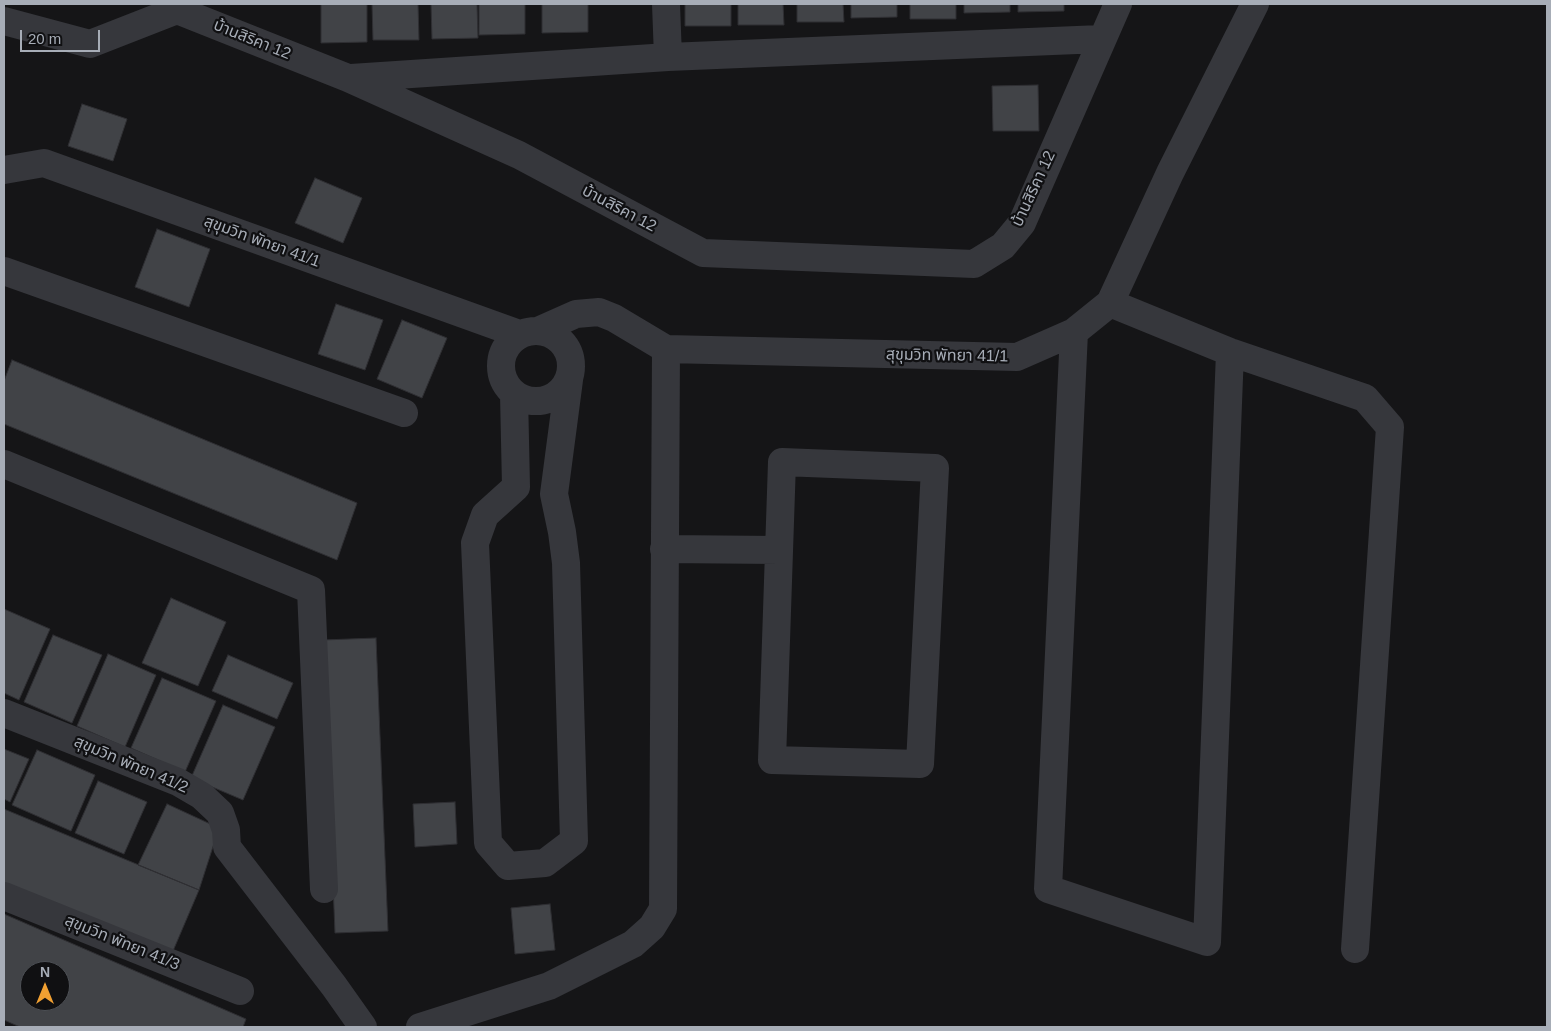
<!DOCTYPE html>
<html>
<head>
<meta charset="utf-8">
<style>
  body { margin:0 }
  #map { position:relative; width:1551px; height:1031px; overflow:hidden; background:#151517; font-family:Arial,sans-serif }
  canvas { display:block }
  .frame { position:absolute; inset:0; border:5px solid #a7adb7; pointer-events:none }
  .north { position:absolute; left:20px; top:961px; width:50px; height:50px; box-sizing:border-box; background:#101012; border:1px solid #4c4f54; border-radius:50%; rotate:0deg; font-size:14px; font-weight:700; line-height:20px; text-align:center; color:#a7adb7 }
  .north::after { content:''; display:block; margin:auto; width:18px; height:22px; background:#f1a032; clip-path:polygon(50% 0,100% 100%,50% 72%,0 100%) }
  .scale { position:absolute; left:20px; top:30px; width:80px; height:22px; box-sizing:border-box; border:2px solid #a7adb7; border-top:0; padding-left:6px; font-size:15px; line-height:18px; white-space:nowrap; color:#a7adb7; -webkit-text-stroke:4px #101012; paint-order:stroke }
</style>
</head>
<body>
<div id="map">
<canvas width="1551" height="1031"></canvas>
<div class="frame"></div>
<div class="north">N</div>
<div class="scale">20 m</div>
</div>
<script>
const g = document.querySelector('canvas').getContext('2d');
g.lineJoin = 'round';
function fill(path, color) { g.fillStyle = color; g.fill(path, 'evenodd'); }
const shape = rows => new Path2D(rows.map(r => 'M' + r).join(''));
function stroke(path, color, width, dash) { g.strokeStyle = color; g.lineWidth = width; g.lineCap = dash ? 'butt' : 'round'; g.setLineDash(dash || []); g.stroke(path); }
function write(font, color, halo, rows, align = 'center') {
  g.font = font + ' Arial,"Noto Sans Thai",sans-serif'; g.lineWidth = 4.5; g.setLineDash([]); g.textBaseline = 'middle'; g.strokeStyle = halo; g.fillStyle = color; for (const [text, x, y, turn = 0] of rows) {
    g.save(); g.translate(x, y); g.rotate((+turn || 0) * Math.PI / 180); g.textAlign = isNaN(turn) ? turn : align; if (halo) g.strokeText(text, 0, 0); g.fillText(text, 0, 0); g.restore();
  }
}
const building = shape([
  [321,4,367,4,367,42,321,43,321,4],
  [372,4,418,4,419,40,373,40,372,4],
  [431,4,477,4,478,38,432,39,431,4],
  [479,4,525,4,525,34,479,35,479,4],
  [542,4,588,4,588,32,542,33,542,4],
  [685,4,731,4,731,26,685,26,685,4],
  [738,4,783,4,784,25,738,25,738,4],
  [797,4,843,4,844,22,797,22,797,4],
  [851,4,897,4,897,17,851,18,851,4],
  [910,4,956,4,956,19,910,19,910,4],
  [964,4,1010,4,1010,12,964,13,964,4],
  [1018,4,1064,4,1064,11,1018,12,1018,4],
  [1038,85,1039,131,993,131,992,86,1038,85],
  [82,104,127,119,113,161,68,146,82,104],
  [315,178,362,198,343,243,295,223,315,178],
  [157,229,210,249,189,307,135,287,157,229],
  [336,304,383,320,365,370,318,354,336,304],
  [402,320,447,338,422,398,377,379,402,320],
  [12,360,357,503,337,560,4,424,4,381,12,360],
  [171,598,226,622,198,686,142,663,171,598],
  [4,609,50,629,19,700,4,693,4,609],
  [53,635,102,655,72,723,24,702,53,635],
  [376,638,388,931,335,933,323,640,376,638],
  [108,654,156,675,125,747,77,726,108,654],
  [228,655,293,683,277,719,212,691,228,655],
  [162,678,216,701,185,772,131,748,162,678],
  [223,705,275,727,243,800,191,778,223,705],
  [4,749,29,759,10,802,4,799,4,749],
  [37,750,95,775,71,831,12,805,37,750],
  [98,781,147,802,124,854,75,833,98,781],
  [455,802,457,844,415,847,413,804,455,802],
  [167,804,219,828,199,890,138,865,167,804],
  [4,809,199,890,170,958,4,889,4,809],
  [550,904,555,950,515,954,511,908,550,904],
  [4,914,246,1019,243,1027,20,1027,4,1020,4,914],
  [30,971,60,971,60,1001,30,1001,30,971]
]);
fill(building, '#414347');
stroke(building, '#2f2f33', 1);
stroke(shape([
  [666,4,668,57],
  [4,21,90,44,177,10,348,78,519,155,703,253,974,264,1003,246,1022,223,1118,4],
  [351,78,668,57,1101,39],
  [4,170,44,163,519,334],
  [4,271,404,413],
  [1110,303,1230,352,1365,398,1390,427,1355,949],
  [540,330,576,314,599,312,614,318,666,349,1017,357,1074,332,1110,303,1170,173,1255,4],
  '501 366a35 35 0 1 1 70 0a35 35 0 1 1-70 0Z',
  [1074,332,1048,889,1207,942,1230,352],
  [514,394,516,487,485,515,475,543,488,843,508,866,545,863,574,841,566,563,562,532,554,494,569,380],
  [782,462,935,468,920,764,772,760,782,462],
  [4,464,311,590,324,889],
  [664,549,779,550],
  [4,713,178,782,202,796,220,813,226,830,227,847,334,986,363,1027],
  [4,896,240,991],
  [420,1027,549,986,633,944,652,927,663,909,666,349]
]), '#36373c', 28);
write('16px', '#a7adb7', '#101012', [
  ["บ้านสิริคา 12",252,40,22],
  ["บ้านสิริคา 12",1034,189,-65],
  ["บ้านสิริคา 12",619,209,28],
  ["สุขุมวิท พัทยา 41/1",262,242,20],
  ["สุขุมวิท พัทยา 41/1",947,356,1],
  ["สุขุมวิท พัทยา 41/2",131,765,23],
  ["สุขุมวิท พัทยา 41/3",122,943,22]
]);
</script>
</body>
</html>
